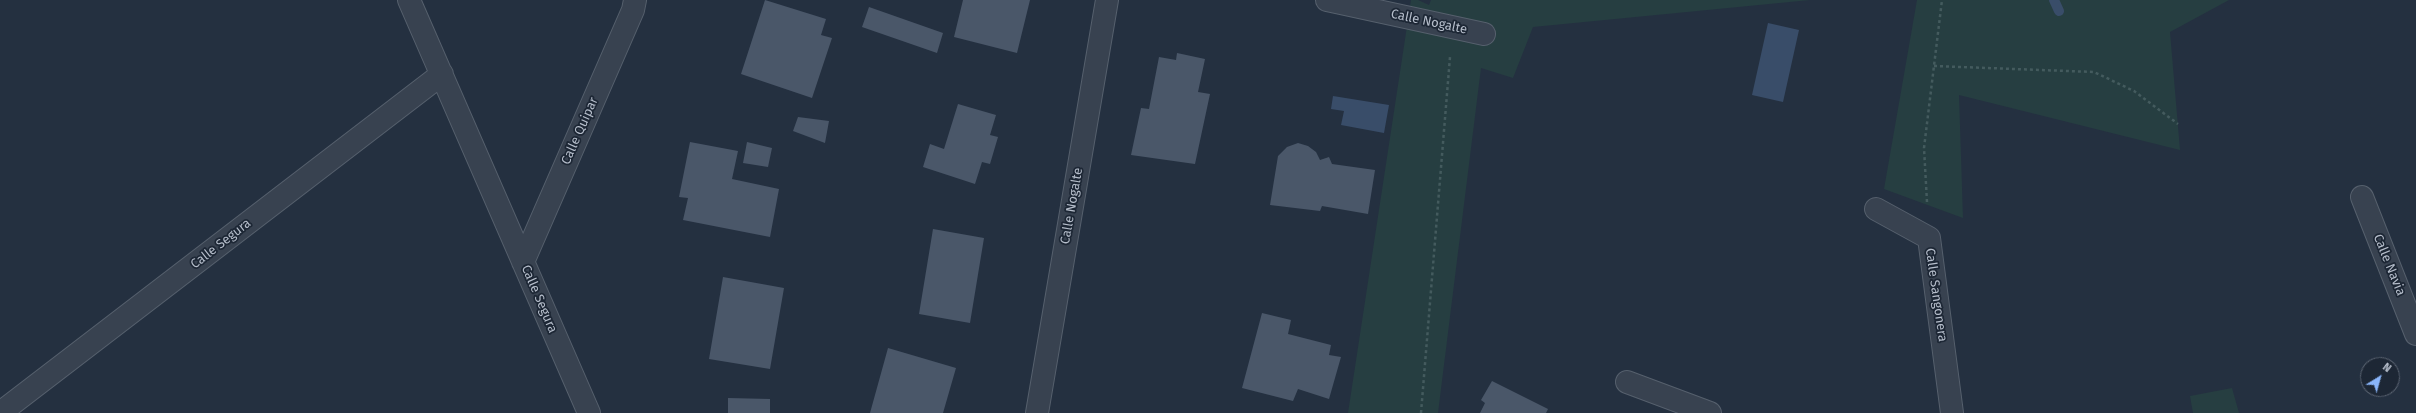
<!DOCTYPE html>
<html>
<head>
<meta charset="utf-8">
<style>
  body { margin:0 }
  #map { position:relative; width:2416px; height:413px; overflow:hidden; background:#243040; font-family:"Fira Sans",sans-serif }
  canvas { display:block }
  .north { position:absolute; left:2360px; top:357px; width:40px; height:40px; box-sizing:border-box; background:#1d2735; border:1px solid #5a6371; border-radius:50%; rotate:37deg; font-size:11px; font-weight:700; line-height:16px; text-align:center; color:#b5bdca }
  .north::after { content:''; display:block; margin:auto; width:14px; height:18px; background:#89b5fb; clip-path:polygon(50% 0,100% 100%,50% 72%,0 100%) }
</style>
</head>
<body>
<div id="map">
<canvas width="2416" height="413"></canvas>
<div class="north">N</div>
</div>
<script>
const g = document.querySelector('canvas').getContext('2d');
g.lineJoin = 'round';
function fill(path, color) { g.fillStyle = color; g.fill(path, 'evenodd'); }
const shape = rows => new Path2D(rows.map(r => 'M' + r).join(''));
function stroke(path, color, width, dash) { g.strokeStyle = color; g.lineWidth = width; g.lineCap = dash ? 'butt' : 'round'; g.setLineDash(dash || []); g.stroke(path); }
function write(font, color, halo, rows, align = 'center') {
  g.font = font + ' "Fira Sans",sans-serif'; g.lineWidth = 3.5; g.setLineDash([]); g.textBaseline = 'middle'; g.strokeStyle = halo; g.fillStyle = color; for (const [text, x, y, turn = 0] of rows) {
    g.save(); g.translate(x, y); g.rotate((+turn || 0) * Math.PI / 180); g.textAlign = isNaN(turn) ? turn : align; if (halo) g.strokeText(text, 0, 0); g.fillText(text, 0, 0); g.restore();
  }
}
fill(shape([
  [1411,0,1418,0,1429,5,1431,0,1810,0,1533,27,1513,78,1481,68,1438,413,1348,413],
  [1917,0,2229,0,2170,32,2180,150,1959,95,1963,218,1884,189],
  [2232,388,2239,413,2193,413,2190,396]
]), '#263e41');
fill(shape([
  [1768,23,1799,30,1783,102,1752,95],
  [1333,96,1389,105,1384,133,1341,125,1344,111,1331,109]
]), '#394d69');
stroke(shape([
  [2054,0,2059,11]
]), '#394d69', 10);
fill(shape([
  [765,0,826,19,821,35,832,38,812,98,741,74],
  [963,0,1030,0,1017,53,954,37],
  [869,7,943,33,937,53,862,27],
  [1177,53,1205,59,1198,92,1210,94,1195,164,1131,155,1141,108,1149,109,1159,57,1176,60],
  [958,104,996,115,990,135,998,137,990,164,982,162,975,184,923,167,930,144,944,149],
  [798,117,829,121,825,143,793,131],
  [690,142,738,151,732,179,779,189,770,237,683,220,688,198,679,197],
  [747,142,772,148,768,167,743,163],
  [1298,143,1308,146,1316,152,1320,160,1329,157,1332,164,1375,170,1368,214,1322,206,1320,211,1270,205,1278,156,1287,147],
  [933,229,984,238,970,323,919,314],
  [723,277,784,288,770,369,709,359],
  [1262,313,1291,320,1288,334,1331,345,1329,355,1341,357,1329,399,1298,389,1293,401,1242,388],
  [888,348,956,368,943,413,870,413],
  [1492,381,1548,409,1546,413,1480,413,1485,403,1481,400],
  [728,398,770,399,770,413,728,413]
]), '#4a5769');
const minor = shape([
  [409,0,589,413],
  [1327,0,1484,34],
  [2362,197,2416,334],
  [1876,209,1929,238,1952,413],
  [523,262,633,10,635,0],
  [1627,382,1710,413],
  [0,413,442,74],
  [1037,413,1107,0]
]);
stroke(minor, '#56606d', 24);
stroke(shape([
  [1934,66,2094,72,2134,91,2178,124],
  [1927,202,1924,148,1942,0],
  [1421,413,1450,57]
]), '#445b5e', 2.5, [3, 3]);
stroke(minor, '#384250', 22);
write('13px', '#b5bdca', '#1d2735', [
  ["Calle Nogalte",1429,22,12],
  ["Calle Quipar",580,131,-66],
  ["Calle Nogalte",1072,206,-80],
  ["Calle Segura",221,244,-38],
  ["Calle Navia",2389,265,68],
  ["Calle Sangonera",1936,295,82],
  ["Calle Segura",539,299,67]
]);
</script>
</body>
</html>
